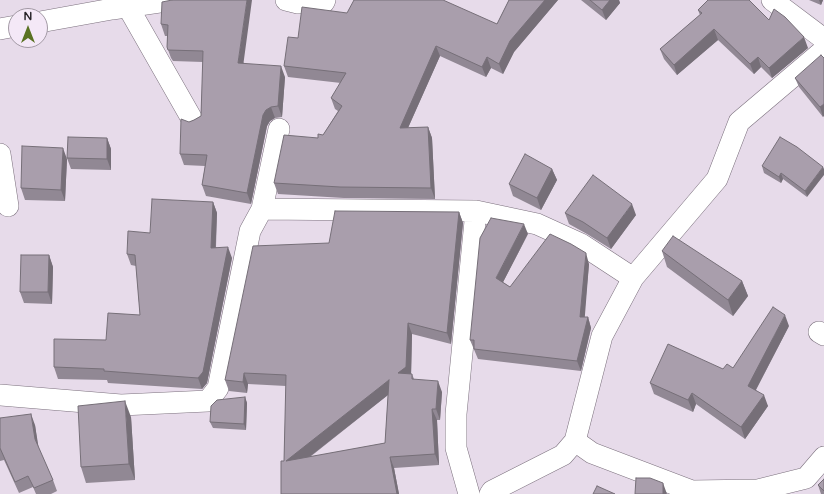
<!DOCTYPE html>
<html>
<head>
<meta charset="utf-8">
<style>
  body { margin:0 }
  #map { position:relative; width:824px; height:494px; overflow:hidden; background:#e7dbea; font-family:"Varela Round",sans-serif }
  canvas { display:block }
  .north { position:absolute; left:8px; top:8px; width:40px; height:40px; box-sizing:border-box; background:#f4e8f7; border:1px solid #a299a4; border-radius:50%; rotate:0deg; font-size:11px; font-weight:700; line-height:16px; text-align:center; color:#272328 }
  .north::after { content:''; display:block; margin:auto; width:14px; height:18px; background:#5a7223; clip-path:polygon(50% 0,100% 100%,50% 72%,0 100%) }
</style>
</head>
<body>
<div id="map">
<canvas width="824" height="494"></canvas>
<div class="north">N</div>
</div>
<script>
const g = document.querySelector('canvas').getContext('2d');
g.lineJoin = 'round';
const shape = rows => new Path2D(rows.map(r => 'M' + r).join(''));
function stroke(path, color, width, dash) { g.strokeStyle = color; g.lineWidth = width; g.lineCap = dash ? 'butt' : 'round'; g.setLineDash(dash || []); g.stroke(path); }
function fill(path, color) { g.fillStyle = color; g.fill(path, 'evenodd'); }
const minor = shape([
  [286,0,298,3,324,2,325,0],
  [772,0,824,39],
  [128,7,193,121],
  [40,22,112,9,173,0],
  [0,29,16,26],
  [0,154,8,206],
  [262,209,279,129],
  [819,332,824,335],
  [0,395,121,405,208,401,218,388,250,231,262,209,476,211,537,224,581,244,633,278],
  [575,441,592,453,692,491,758,490,806,478,824,457],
  [469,494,456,448,456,414,476,211],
  [490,494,492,491,563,455,575,441,602,336,633,278,717,179,739,122,824,50]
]);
stroke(minor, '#7c717e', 22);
stroke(minor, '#fff', 21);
fill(shape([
  [509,0,558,0,514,52,503,74,491,68,486,77,440,56,408,128,428,127,432,138,435,199,344,198,278,194,274,183,318,138,323,135,338,111,335,109,331,98,341,83,288,77,284,66,298,38,347,13,497,24],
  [581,0,619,0,620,3,606,20],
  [809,0,823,0,821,5],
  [171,1,244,63,285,77,282,117,275,118,270,121,267,126,251,204,206,196,202,185,205,166,184,165,180,154,189,122,194,120,201,116,203,62,173,61,171,58,167,47,167,36,165,36,161,24],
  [698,10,769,20,808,48,772,78,761,67,754,74,718,40,677,75,664,59,660,49,700,15],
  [824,58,823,117,799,87,795,78],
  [107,138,111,149,111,170,71,169,67,158],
  [797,147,807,197,783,179,781,183,764,173,762,166],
  [67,159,65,201,25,200,21,188],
  [552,169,557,180,541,210,513,196,509,184],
  [213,202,217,213,216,247,232,258,207,383,202,389,108,383,107,380,58,379,54,367,106,340,140,315,136,266,131,265,127,254,150,233],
  [459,212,463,223,451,344,412,334,411,374,412,374,414,379,442,392,440,420,437,420,439,465,394,468,399,494,281,494,284,461,286,386,248,384,247,393,229,391,225,380,329,243],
  [388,395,385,443,310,457],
  [565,213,636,215,611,249,587,234,569,224],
  [528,234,503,282,510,287,589,264,584,317,588,317,591,328,581,371,478,359,470,340],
  [662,251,742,281,748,296,733,316,667,267],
  [49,255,53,267,52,304,24,303,20,292],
  [789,326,756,390,768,406,745,439,696,404,693,412,654,394,650,383,733,368],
  [245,397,247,403,246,430,213,428,210,422],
  [131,417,135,480,86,483,81,467],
  [0,418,35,425,38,447,53,480,57,491,51,494,36,494,33,487,19,493,4,460,0,461],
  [824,479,824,494,821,494,818,485]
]), '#918894');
fill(shape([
  [247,0,252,0,242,74,238,63],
  [545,0,558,0,514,52,503,74,499,64,510,41],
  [610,0,619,0,620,3,606,20,602,10],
  [819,0,823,0,821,5],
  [714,29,718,40,677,75,674,65],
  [804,37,808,48,772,78,769,68],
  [436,46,440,56,403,139,400,128],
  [487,57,491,68,486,77,482,67],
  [758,57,761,67,754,74,750,64],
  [281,66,285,77,282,117,278,106],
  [824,104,824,116,823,117,820,107],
  [271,107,275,118,270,121,267,126,251,204,247,193,263,115,266,110],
  [428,127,432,138,435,199,431,188],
  [107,138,111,149,111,170,107,159],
  [63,148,67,159,65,201,61,190],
  [823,167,824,169,824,175,807,197,805,191],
  [552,169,557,180,541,210,537,198],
  [781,173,783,179,781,183,779,177],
  [213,202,217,213,215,259,211,248],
  [632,204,636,215,611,249,607,238],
  [459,212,463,223,451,344,447,333],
  [524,224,528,234,500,288,496,278],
  [228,247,232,258,207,383,202,389,198,378],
  [586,253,589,264,584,327,580,317],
  [49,255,53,267,52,304,48,292],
  [742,281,748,296,733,316,728,300],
  [785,315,789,326,752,397,748,386],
  [588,317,591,328,581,371,577,361],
  [408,323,412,334,411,378,398,373],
  [244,373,248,384,247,393,243,382],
  [389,380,393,391,290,472,286,461],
  [438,381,442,392,440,420,436,409],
  [692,393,696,404,693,412,688,400],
  [764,395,768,406,745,439,741,427],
  [245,397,247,403,246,430,244,424],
  [125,401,131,417,135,480,129,464],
  [432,409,437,420,439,465,435,454],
  [31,414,35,425,39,450,35,439],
  [390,457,394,468,399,494,397,494],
  [663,483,667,494,663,494]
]), '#766f78');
const building = shape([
  [172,0,247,0,238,63,281,66,278,106,271,107,266,110,263,115,247,193,202,185,207,155,180,154,181,119,189,122,194,120,201,116,203,51,168,50,167,47,168,25,161,24,162,2,172,0],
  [354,0,443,0,497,24,509,0,545,0,510,41,499,64,487,57,482,67,436,46,400,128,428,127,431,188,340,187,274,183,284,135,318,138,318,134,323,135,342,106,331,98,346,73,284,66,288,37,298,38,302,7,347,13,354,0],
  [590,0,610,0,602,10,590,0],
  [708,0,749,0,769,20,774,9,785,17,804,37,769,68,758,57,750,64,714,29,674,65,660,49,702,13,698,10,708,0],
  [821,55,824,58,824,104,820,107,795,78,821,55],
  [68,137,107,138,107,159,67,158,68,137],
  [780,137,797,147,823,167,805,191,781,173,779,177,762,166,780,137],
  [22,146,63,148,61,190,21,188,22,146],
  [525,154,552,169,537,198,509,184,525,154],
  [593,175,632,204,607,238,583,222,565,213,593,175],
  [152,199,213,202,211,248,228,247,203,372,198,378,104,371,104,369,54,367,54,339,106,340,108,313,140,315,135,255,127,254,128,231,150,233,152,199],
  [335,211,459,212,447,333,408,323,406,367,398,373,412,374,412,379,438,381,436,409,432,409,435,454,390,457,397,494,281,494,281,461,284,461,286,375,244,373,243,382,225,380,253,246,329,243,335,211],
  [389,380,385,443,286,461,389,380],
  [491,218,524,224,496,278,510,287,550,234,571,244,586,253,580,317,588,317,577,361,474,349,474,340,470,340,480,238,491,218],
  [673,236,742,281,728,300,662,251,673,236],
  [21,255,49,255,48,292,20,292,21,255],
  [773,307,785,315,748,386,764,395,741,427,692,393,688,400,650,383,668,344,723,369,727,364,733,368,773,307],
  [245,397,244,424,210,422,211,406,217,400,245,397],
  [125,401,129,464,81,467,78,406,125,401],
  [31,414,35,439,53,480,34,488,28,476,15,482,0,448,0,418,31,414],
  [636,478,650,478,663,483,663,494,635,494,636,478],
  [824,479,824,491,818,485,824,479],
  [597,486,615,494,593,494,597,486]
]);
fill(building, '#a99eac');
stroke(building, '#766f78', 1);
</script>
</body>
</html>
